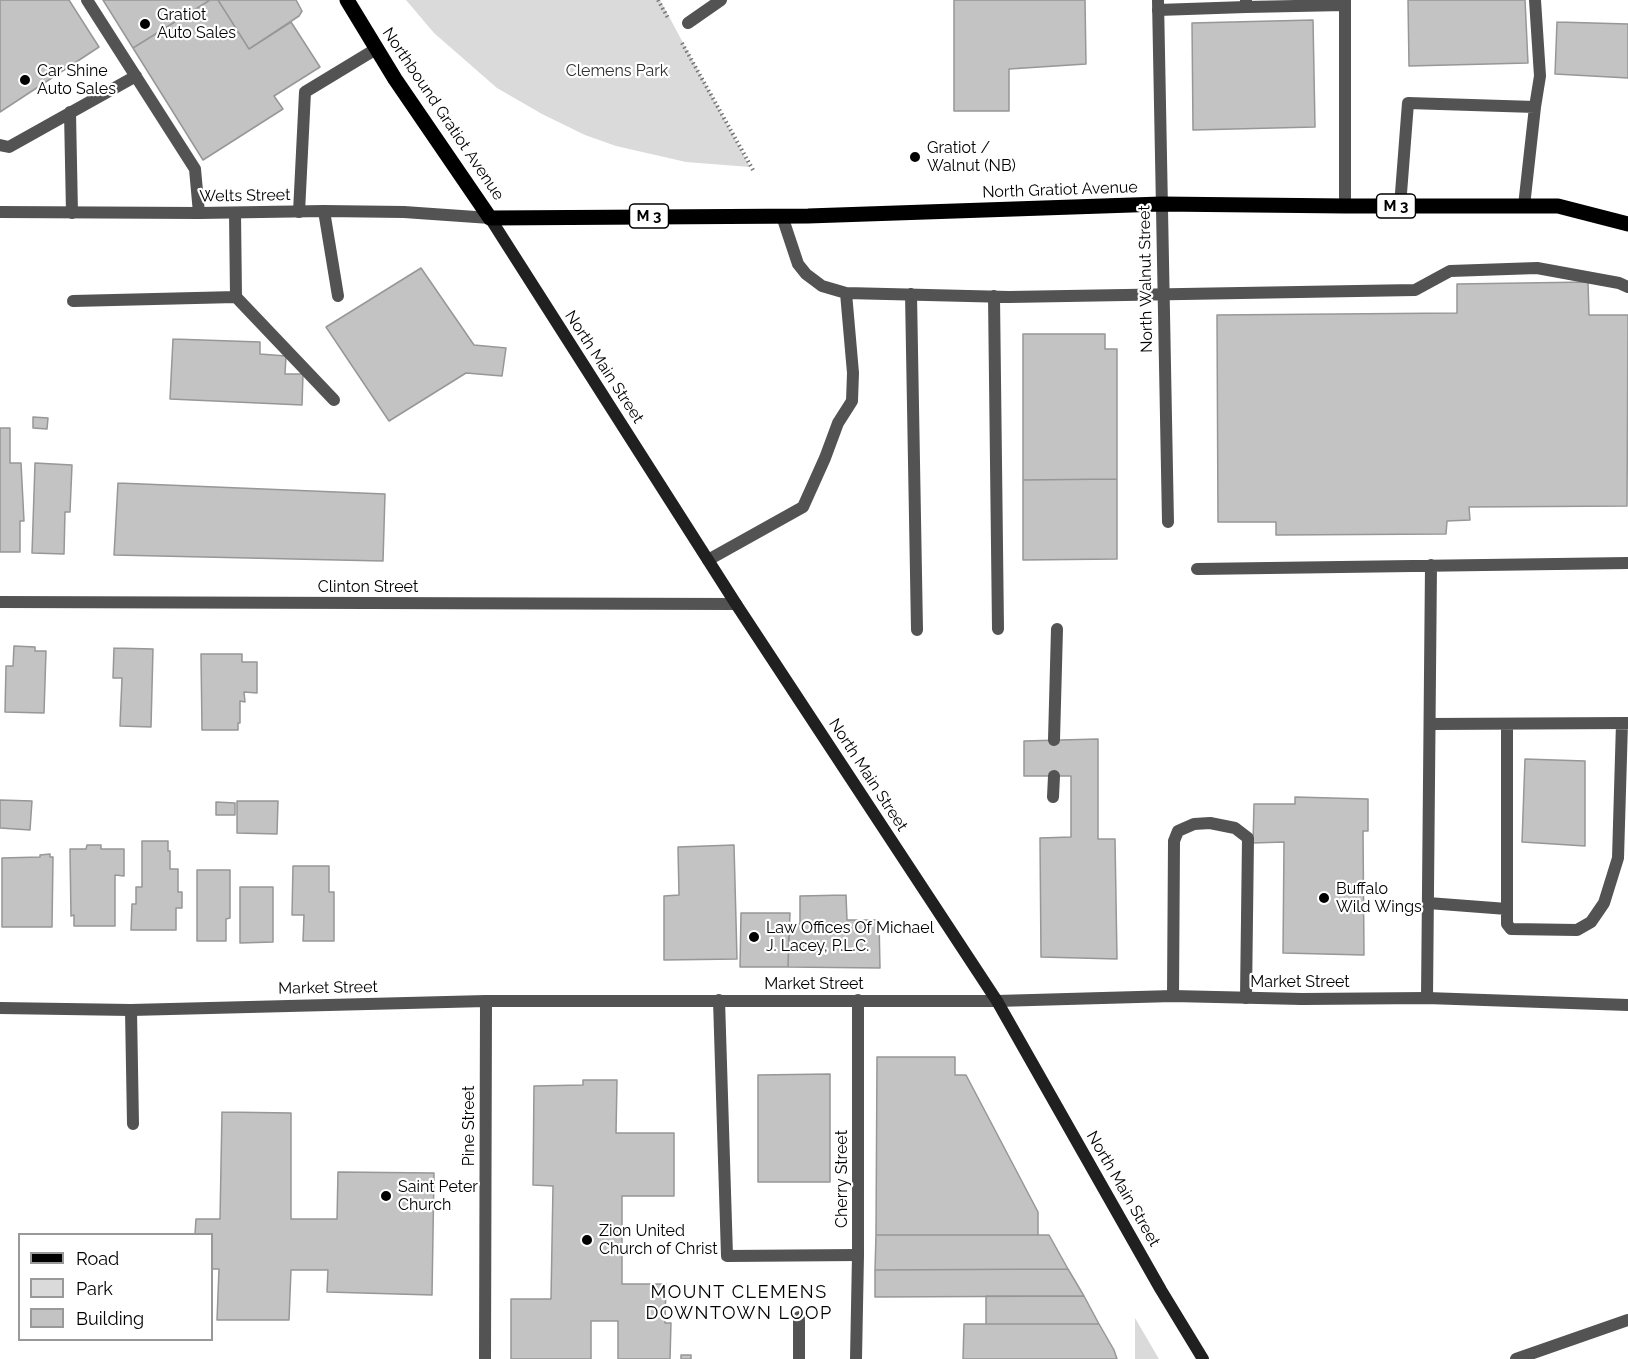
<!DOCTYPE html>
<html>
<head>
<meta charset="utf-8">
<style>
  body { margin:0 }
  #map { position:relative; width:1628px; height:1359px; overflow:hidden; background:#fff; font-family:Raleway,sans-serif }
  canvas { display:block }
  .legend { position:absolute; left:18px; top:1233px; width:195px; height:108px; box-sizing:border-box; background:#fff; border:2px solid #999; margin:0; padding:8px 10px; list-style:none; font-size:18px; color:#000 }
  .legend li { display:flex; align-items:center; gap:12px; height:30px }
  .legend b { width:30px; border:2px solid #999 }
</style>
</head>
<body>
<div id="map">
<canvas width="1628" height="1359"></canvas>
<ul class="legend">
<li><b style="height:8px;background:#000"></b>Road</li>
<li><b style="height:16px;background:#dadada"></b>Park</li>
<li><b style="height:16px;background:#c3c3c3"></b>Building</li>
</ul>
</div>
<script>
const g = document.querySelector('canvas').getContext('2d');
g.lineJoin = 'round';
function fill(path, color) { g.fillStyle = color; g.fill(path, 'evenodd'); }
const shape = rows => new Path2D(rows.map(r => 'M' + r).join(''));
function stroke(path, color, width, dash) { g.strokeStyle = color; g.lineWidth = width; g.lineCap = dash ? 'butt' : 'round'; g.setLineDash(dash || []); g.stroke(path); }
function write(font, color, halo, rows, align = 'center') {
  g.font = font + ' Raleway,sans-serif'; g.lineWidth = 4.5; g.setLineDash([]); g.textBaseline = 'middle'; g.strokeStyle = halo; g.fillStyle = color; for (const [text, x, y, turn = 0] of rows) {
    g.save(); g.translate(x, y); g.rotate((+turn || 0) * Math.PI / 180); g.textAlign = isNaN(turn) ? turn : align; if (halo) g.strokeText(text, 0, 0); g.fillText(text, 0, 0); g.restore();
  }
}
fill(shape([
  [406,0,660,0,750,167,686,162,616,146,585,135,542,114,497,88,434,33],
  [1135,1318,1159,1359,1135,1359]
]), '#dadada');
const building = shape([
  [0,0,69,0,99,47,0,112,0,0],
  [103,0,210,0,133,48,103,0],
  [210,0,218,0,249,49,291,22,320,67,274,96,283,109,203,160,133,48,210,0],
  [218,0,296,0,302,11,299,16,249,49,218,0],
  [954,0,1085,0,1086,64,1009,69,1009,111,954,111,954,0],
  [1408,0,1525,0,1528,63,1409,66,1408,0],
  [1313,20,1315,127,1193,130,1192,23,1313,20],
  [1557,22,1628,24,1628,78,1555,74,1557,22],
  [421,268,474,345,506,348,502,376,466,373,389,421,326,327,421,268],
  [1588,282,1589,315,1628,315,1627,506,1469,507,1470,520,1447,521,1446,534,1276,535,1276,522,1218,522,1217,315,1457,313,1457,284,1588,282],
  [1023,334,1105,334,1105,349,1117,349,1117,479,1023,480,1023,334],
  [173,339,260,342,260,354,286,356,285,374,303,374,302,405,170,399,173,339],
  [33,417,48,418,47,429,33,428,33,417],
  [0,428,10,428,10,463,21,463,24,521,20,521,20,552,0,552,0,428],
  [35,463,72,465,70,512,65,512,64,554,32,553,35,463],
  [1117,479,1117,559,1023,560,1023,480,1117,479],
  [118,483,385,494,383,561,114,555,118,483],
  [14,646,35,647,35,651,46,651,44,713,5,712,6,666,13,666,14,646],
  [114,648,153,649,151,727,120,726,122,678,113,678,114,648],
  [201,654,242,654,242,662,257,662,257,693,244,692,245,702,240,701,240,723,238,723,238,730,202,730,201,654],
  [1098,739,1098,839,1115,839,1117,959,1041,957,1040,838,1071,837,1071,776,1024,776,1024,741,1098,739],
  [1525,759,1585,761,1585,846,1522,842,1525,759],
  [1295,797,1368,799,1368,831,1363,831,1364,955,1283,953,1284,842,1253,843,1254,804,1295,804,1295,797],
  [0,800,32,801,30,830,0,828,0,800],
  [237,801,278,801,277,834,237,833,237,801],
  [216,802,235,803,235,815,216,815,216,802],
  [142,841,168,841,168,851,170,851,170,869,178,869,178,892,182,892,182,908,176,908,176,930,131,930,132,904,136,904,136,887,142,887,142,841],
  [87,845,101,845,101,849,124,849,124,876,115,875,115,926,74,926,74,915,71,916,70,849,86,849,87,845],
  [734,845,737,959,664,960,664,896,679,895,678,847,734,845],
  [50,854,50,857,53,857,52,927,2,927,2,858,40,857,40,855,50,854],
  [293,866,329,866,329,892,334,892,334,941,303,941,304,915,292,915,293,866],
  [197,870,230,870,230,918,226,919,226,941,197,941,197,870],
  [240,887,273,887,273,942,240,943,240,887],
  [846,895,847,920,879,920,880,968,788,967,789,924,800,924,800,896,846,895],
  [741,913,790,913,788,967,740,967,741,913],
  [877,1057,955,1057,955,1075,966,1075,1038,1212,1038,1235,876,1235,877,1057],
  [830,1074,830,1182,758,1182,758,1075,830,1074],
  [583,1080,617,1080,616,1133,674,1133,674,1196,622,1196,622,1284,666,1284,665,1323,671,1323,670,1359,618,1359,618,1321,591,1321,591,1359,511,1359,511,1299,551,1299,553,1186,533,1185,534,1086,583,1085,583,1080],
  [222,1112,291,1113,291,1219,337,1219,338,1172,434,1173,432,1295,327,1292,328,1270,291,1270,289,1320,217,1320,219,1269,212,1269,212,1234,195,1234,196,1219,220,1219,222,1112],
  [876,1235,1049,1235,1068,1269,875,1270,876,1235],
  [1068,1269,1084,1296,875,1297,875,1270,1068,1269],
  [986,1296,1084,1296,1099,1324,986,1324,986,1296],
  [964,1324,1099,1324,1114,1350,1117,1359,963,1359,964,1324],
  [681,1355,691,1355,691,1359,681,1359,681,1355]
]);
fill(building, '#c3c3c3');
stroke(building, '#979797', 1.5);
stroke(shape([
  [658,0,668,18],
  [682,43,753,170]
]), '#757575', 4, [1.5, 3]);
stroke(shape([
  [87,0,195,169,199,213],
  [1246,7,1345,5],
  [1158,10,1246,7,1246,1],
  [70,112,72,213],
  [0,145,9,147,136,76],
  [1345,206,1345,0],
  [1400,206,1408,103,1535,107,1540,76,1535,0],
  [1524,206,1535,107],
  [324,211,338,296],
  [299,212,305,92,376,49],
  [782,216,798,264,806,274,822,286,846,293,1009,297,1415,290,1450,271,1537,268,1619,283,1628,287],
  [911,294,917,630],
  [994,296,998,629],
  [236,297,334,400],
  [73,301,236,297,235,213],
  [708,560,803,507,825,458,838,423,852,401,853,373,846,293],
  [1197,569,1628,563],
  [1430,724,1628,723],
  [1054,740,1057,629],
  [1053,797,1054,776],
  [1428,903,1507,909,1507,724],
  [1507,909,1507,924,1511,929,1577,930,1591,922,1604,903,1618,858,1622,723],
  [1173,996,1174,841,1178,831,1194,824,1210,823,1235,828,1248,838,1246,998],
  [1427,998,1431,565],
  [719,1000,727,1256,858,1255],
  [131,1010,133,1124],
  [799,1359,799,1317],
  [1516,1359,1628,1320]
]), '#535353', 12);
stroke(shape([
  [1158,0,1168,522],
  [688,23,721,0],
  [0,212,199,213,324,211,404,212,490,218],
  [0,602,736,604],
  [0,1008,131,1010,486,1001,997,1001,1173,996,1302,999,1427,998,1628,1005],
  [485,1359,486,1001],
  [856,1359,858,1255,858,1000]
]), '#535353', 12);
stroke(shape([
  [490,218,736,604,997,1001,1161,1290,1203,1359]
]), '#202020', 12);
stroke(shape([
  [347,0,395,79,490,218,808,216,1161,204,1345,206,1558,206,1628,224]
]), '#000', 15);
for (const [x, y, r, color] of [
  [145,24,6,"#000"],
  [25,80,6,"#000"],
  [915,157,6,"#000"],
  [1324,898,6,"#000"],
  [754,937,6,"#000"],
  [386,1196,6,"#000"],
  [587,1240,6,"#000"]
]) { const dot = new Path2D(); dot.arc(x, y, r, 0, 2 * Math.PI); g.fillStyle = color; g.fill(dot); stroke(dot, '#fff', 2); }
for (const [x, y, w] of [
  [1396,206,39],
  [649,216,39]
]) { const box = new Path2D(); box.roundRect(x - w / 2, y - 12, w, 24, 4.5); g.fillStyle = '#fff'; g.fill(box); stroke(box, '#000', 1.5); }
write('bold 15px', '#000', null, [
  ["M 3",1396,206],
  ["M 3",649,216]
]);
write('16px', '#000', '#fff', [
  ["Gratiot",157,15],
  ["Auto Sales",157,33],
  ["Car Shine",37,71],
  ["Auto Sales",37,89],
  ["Gratiot /",927,148],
  ["Walnut (NB)",927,166],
  ["Buffalo",1336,889],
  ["Wild Wings",1336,907],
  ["Law Offices Of Michael",766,928],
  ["J. Lacey, P.L.C.",766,946],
  ["Saint Peter",398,1187],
  ["Church",398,1205],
  ["Zion United",599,1231],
  ["Church of Christ",599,1249]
], 'left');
write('16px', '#313131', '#fff', [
  ["Clemens Park",617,71]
]);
write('16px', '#000', '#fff', [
  ["Northbound Gratiot Avenue",443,114,56],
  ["North Gratiot Avenue",1060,190,-2],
  ["Welts Street",245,196,-1],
  ["North Walnut Street",1146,279,-91],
  ["North Main Street",604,367,57],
  ["Clinton Street",368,587],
  ["North Main Street",868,775,57],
  ["Market Street",1300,982],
  ["Market Street",814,984],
  ["Market Street",328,988,-1],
  ["Pine Street",469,1126,-90],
  ["Cherry Street",842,1179,-90],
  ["North Main Street",1123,1189,60]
]);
g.letterSpacing = '1.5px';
write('18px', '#000', '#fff', [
  ["MOUNT CLEMENS",739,1293],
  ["DOWNTOWN LOOP",739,1314]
]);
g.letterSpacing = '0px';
</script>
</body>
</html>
